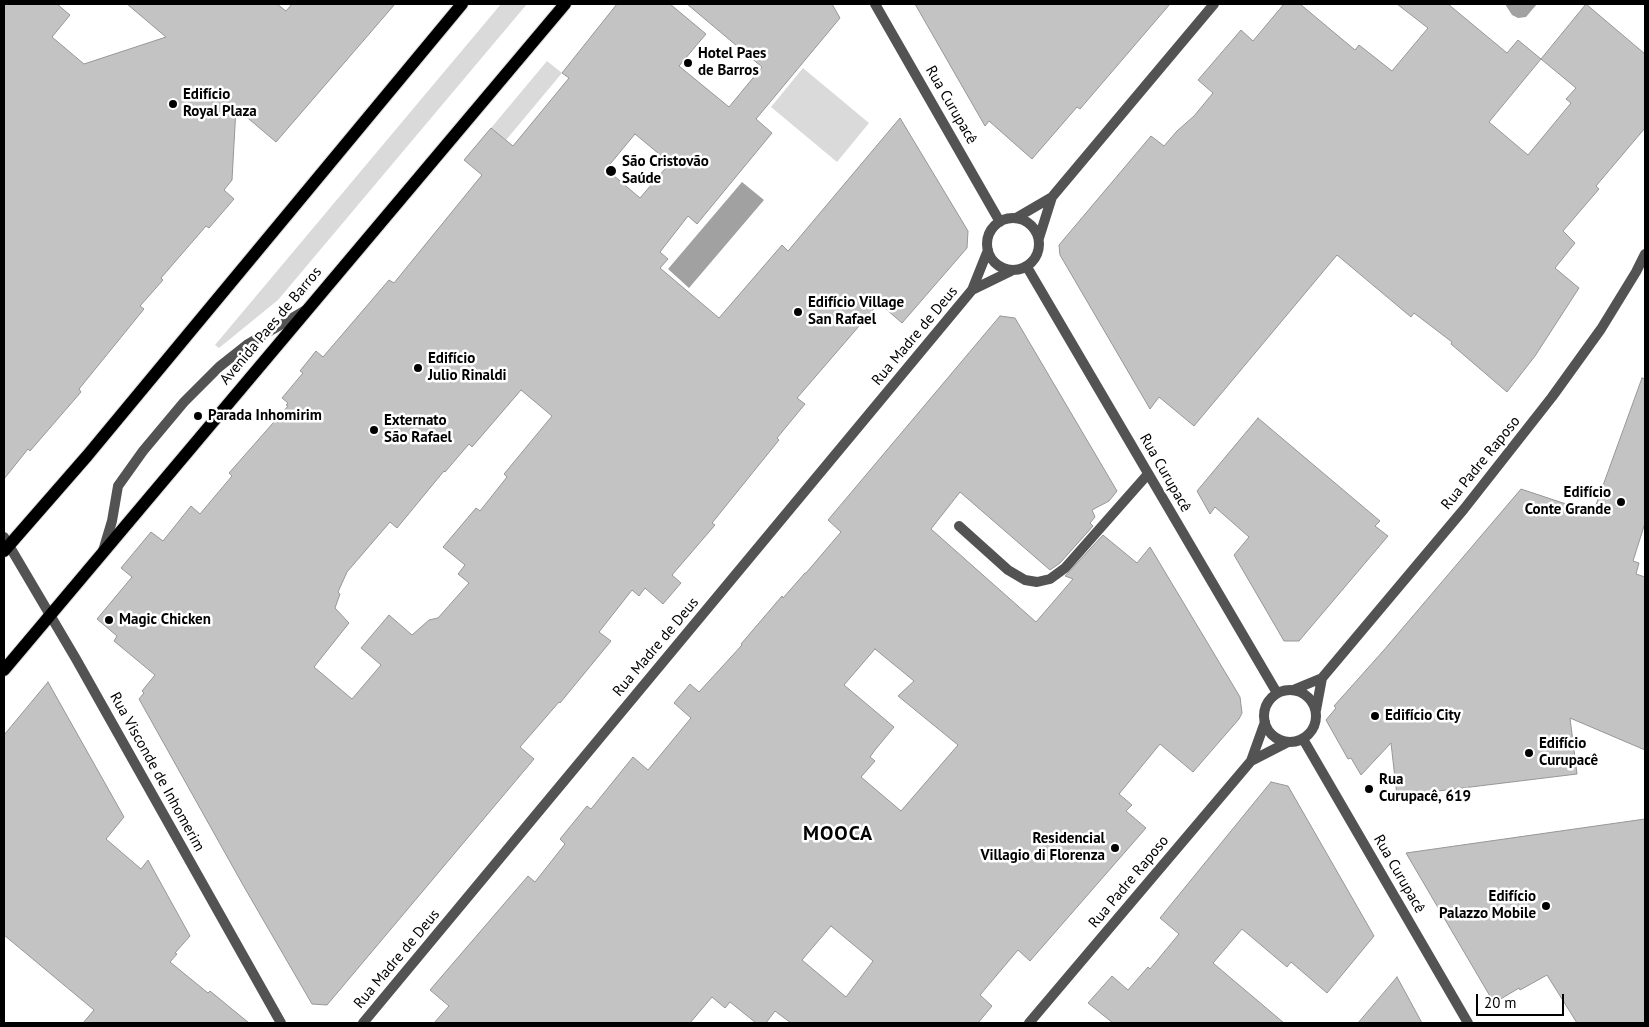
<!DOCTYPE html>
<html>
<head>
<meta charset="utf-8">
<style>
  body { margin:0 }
  #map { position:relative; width:1649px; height:1027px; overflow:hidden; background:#fff; font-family:"PT Sans",sans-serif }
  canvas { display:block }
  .frame { position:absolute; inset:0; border:5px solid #000; pointer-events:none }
  .scale { position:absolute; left:1476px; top:994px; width:88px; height:22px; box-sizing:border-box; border:2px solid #000; border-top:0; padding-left:6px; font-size:15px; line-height:18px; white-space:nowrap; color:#000; -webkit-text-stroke:4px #fff; paint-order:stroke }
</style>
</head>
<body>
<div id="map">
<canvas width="1649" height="1027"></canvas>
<div class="frame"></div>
<div class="scale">20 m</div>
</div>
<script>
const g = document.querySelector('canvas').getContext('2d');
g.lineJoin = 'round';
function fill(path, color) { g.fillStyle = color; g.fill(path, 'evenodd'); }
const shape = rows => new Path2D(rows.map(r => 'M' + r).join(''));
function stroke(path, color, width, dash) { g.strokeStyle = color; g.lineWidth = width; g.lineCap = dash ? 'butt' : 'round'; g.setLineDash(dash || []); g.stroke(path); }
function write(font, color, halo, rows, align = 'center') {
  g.font = font + ' "PT Sans",sans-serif'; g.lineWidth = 5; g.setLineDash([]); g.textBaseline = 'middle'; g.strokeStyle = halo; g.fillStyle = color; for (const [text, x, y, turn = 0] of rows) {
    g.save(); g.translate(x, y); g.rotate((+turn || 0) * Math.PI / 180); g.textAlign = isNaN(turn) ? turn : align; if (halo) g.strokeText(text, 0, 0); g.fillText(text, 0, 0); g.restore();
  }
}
fill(shape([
  [501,4,527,4,278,300,219,348,215,345],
  [547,61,562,73,506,140,491,128],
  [803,68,869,123,837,162,771,107]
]), '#dadada');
fill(shape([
  [1505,4,1537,4,1526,17,1518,18,1512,15],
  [742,182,764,200,689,288,668,269]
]), '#a1a1a1');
const building = shape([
  [4,4,57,4,70,15,52,37,84,64,166,37,127,4,277,4,286,11,292,4,395,4,276,142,236,108,232,180,224,190,234,199,209,228,206,226,161,278,163,280,140,306,144,309,79,389,81,392,30,451,28,449,4,479,4,4],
  [617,4,670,4,706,34,679,66,729,107,762,67,687,4,832,4,840,18,756,119,772,133,697,224,688,216,660,252,668,259,660,268,719,318,782,245,788,251,900,118,968,231,967,248,902,323,879,303,797,398,805,404,777,438,779,440,712,523,715,525,672,575,681,583,663,604,645,588,639,596,632,590,599,632,611,641,560,703,559,702,520,747,534,759,327,1005,312,1004,243,885,139,699,144,693,142,691,155,675,114,641,117,636,97,619,132,577,121,568,151,532,163,541,191,506,200,514,232,476,229,473,288,406,286,405,288,403,282,398,303,373,300,371,316,351,323,357,389,280,394,283,482,175,464,160,491,128,513,146,569,78,562,73,617,4],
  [635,134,670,163,640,198,606,169,635,134],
  [521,390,552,416,504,474,507,477,480,511,476,508,443,547,465,565,458,574,469,583,438,618,429,620,412,635,389,615,361,648,381,665,352,699,314,667,349,623,335,608,340,594,338,592,347,572,390,522,397,528,444,471,445,472,469,444,472,447,521,390],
  [915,4,1170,4,1080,109,1077,107,1032,159,989,121,985,126,915,4],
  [1284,4,1300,4,1355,50,1359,45,1392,71,1428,28,1397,4,1448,4,1507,53,1518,40,1541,59,1586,4,1645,54,1645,128,1596,186,1599,189,1563,231,1575,243,1555,268,1579,288,1535,356,1507,392,1451,344,1452,342,1414,313,1411,317,1337,255,1194,426,1159,397,1150,409,1060,255,1059,245,1151,136,1164,146,1177,131,1194,116,1213,93,1198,80,1241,30,1253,41,1284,4],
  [1541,59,1576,88,1566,99,1571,103,1528,155,1489,122,1541,59],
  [1000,316,1015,318,1117,491,1109,501,1092,510,1095,517,1090,523,1093,526,1060,563,1050,570,960,492,931,529,1036,622,1073,579,1065,576,1103,535,1137,563,1150,547,1240,697,1242,713,1239,719,1193,772,1160,744,1119,794,1132,805,1126,811,1146,828,1030,961,1018,950,980,995,992,1006,978,1023,791,1023,775,1011,766,1023,756,1023,730,1002,725,1008,712,997,690,1023,434,1023,449,1006,430,990,528,876,535,882,565,844,560,839,587,806,591,809,633,757,648,770,691,718,674,703,690,684,699,692,742,645,741,644,782,596,783,598,805,573,806,573,841,532,828,520,1000,316],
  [875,649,914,681,898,696,958,745,901,811,861,777,875,761,870,757,875,750,894,727,844,685,875,649],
  [831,926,873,961,846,997,802,960,831,926],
  [1642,378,1645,379,1645,523,1633,561,1639,563,1636,574,1645,577,1645,750,1570,718,1577,774,1397,796,1391,743,1361,775,1351,758,1348,759,1326,720,1336,708,1334,706,1384,650,1521,489,1593,513,1642,378],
  [1258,418,1380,521,1375,526,1388,536,1299,641,1284,641,1234,555,1249,537,1215,507,1210,514,1197,491,1258,418],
  [48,682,124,817,106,839,141,869,148,860,190,936,175,953,177,954,170,962,208,993,210,991,249,1023,83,1023,94,1010,4,935,4,735,48,682],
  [1271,782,1288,786,1374,936,1327,993,1291,962,1287,967,1242,929,1213,963,1284,1023,1113,1023,1088,1003,1112,976,1128,990,1148,967,1150,969,1179,934,1160,918,1271,782],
  [1645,819,1645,1023,1577,1023,1547,975,1520,990,1519,988,1494,1003,1406,853,1645,819],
  [1397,977,1422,1023,1358,1023,1397,977]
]);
fill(building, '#c3c3c3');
stroke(building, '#979797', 1);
const primary = shape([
  [4,551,87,456,462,4],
  [4,670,565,4]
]);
stroke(primary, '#dbdbdb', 14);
stroke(shape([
  [103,551,112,521,118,486,143,451,184,402,219,367,248,344,304,311]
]), '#535353', 10);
stroke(shape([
  [875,4,1000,222],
  '987 244a26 26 0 1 1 52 0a26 26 0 1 1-52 0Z',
  [1016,218,1052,197,1214,4],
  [1039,238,1052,197],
  [1027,267,1277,693],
  [972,290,1011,271],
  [959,526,1008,570,1025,580,1037,582,1050,579,1065,568,1148,474],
  [4,537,76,659,281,1023],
  '1264 716a26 26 0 1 1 52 0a26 26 0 1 1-52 0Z',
  [1293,690,1322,678,1464,509,1552,397,1601,329,1636,272,1645,254],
  [1316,710,1322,678],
  [1303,739,1468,1023],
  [1251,761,1288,742],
  [363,1023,972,290,988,250],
  [1029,1023,1251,761,1265,722]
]), '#535353', 10);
stroke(primary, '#000', 12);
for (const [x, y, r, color] of [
  [688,63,5,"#000"],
  [173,104,5,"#000"],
  [611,171,6,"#000"],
  [798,312,5,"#000"],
  [418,368,5,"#000"],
  [198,416,5,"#000"],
  [374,430,5,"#000"],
  [1621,502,5,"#000"],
  [109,620,5,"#000"],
  [1375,716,5,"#000"],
  [1529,753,5,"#000"],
  [1369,789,5,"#000"],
  [1115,848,5,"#000"],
  [1546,906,5,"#000"]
]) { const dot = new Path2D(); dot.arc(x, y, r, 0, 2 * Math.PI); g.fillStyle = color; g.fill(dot); stroke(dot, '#fff', 2); }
write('bold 15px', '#000', '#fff', [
  ["Hotel Paes",698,54],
  ["de Barros",698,71],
  ["Edifício",183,95],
  ["Royal Plaza",183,112],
  ["São Cristovão",622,162],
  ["Saúde",622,179],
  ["Edifício Village",808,303],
  ["San Rafael",808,320],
  ["Edifício",428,359],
  ["Julio Rinaldi",428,376],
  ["Parada Inhomirim",208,416],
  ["Externato",384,421],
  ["São Rafael",384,438],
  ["Edifício",1611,493,"right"],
  ["Conte Grande",1611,510,"right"],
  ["Magic Chicken",119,620],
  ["Edifício City",1385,716],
  ["Edifício",1539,744],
  ["Curupacê",1539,761],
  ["Rua",1379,780],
  ["Curupacê, 619",1379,797],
  ["Residencial",1105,839,"right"],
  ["Villagio di Florenza",1105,856,"right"],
  ["Edifício",1536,897,"right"],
  ["Palazzo Mobile",1536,914,"right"]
], 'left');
write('15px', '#000', '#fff', [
  ["Rua Curupacê",951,105,60],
  ["Avenida Paes de Barros",271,326,-50],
  ["Rua Madre de Deus",915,336,-50],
  ["Rua Padre Raposo",1481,463,-51],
  ["Rua Curupacê",1165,473,60],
  ["Rua Madre de Deus",656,647,-50],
  ["Rua Visconde de Inhomerim",157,772,61],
  ["Rua Curupacê",1399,874,60],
  ["Rua Padre Raposo",1129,882,-50],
  ["Rua Madre de Deus",397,959,-50]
]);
g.letterSpacing = '1px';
write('bold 20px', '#000', '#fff', [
  ["MOOCA",838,834]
]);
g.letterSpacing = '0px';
</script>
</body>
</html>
